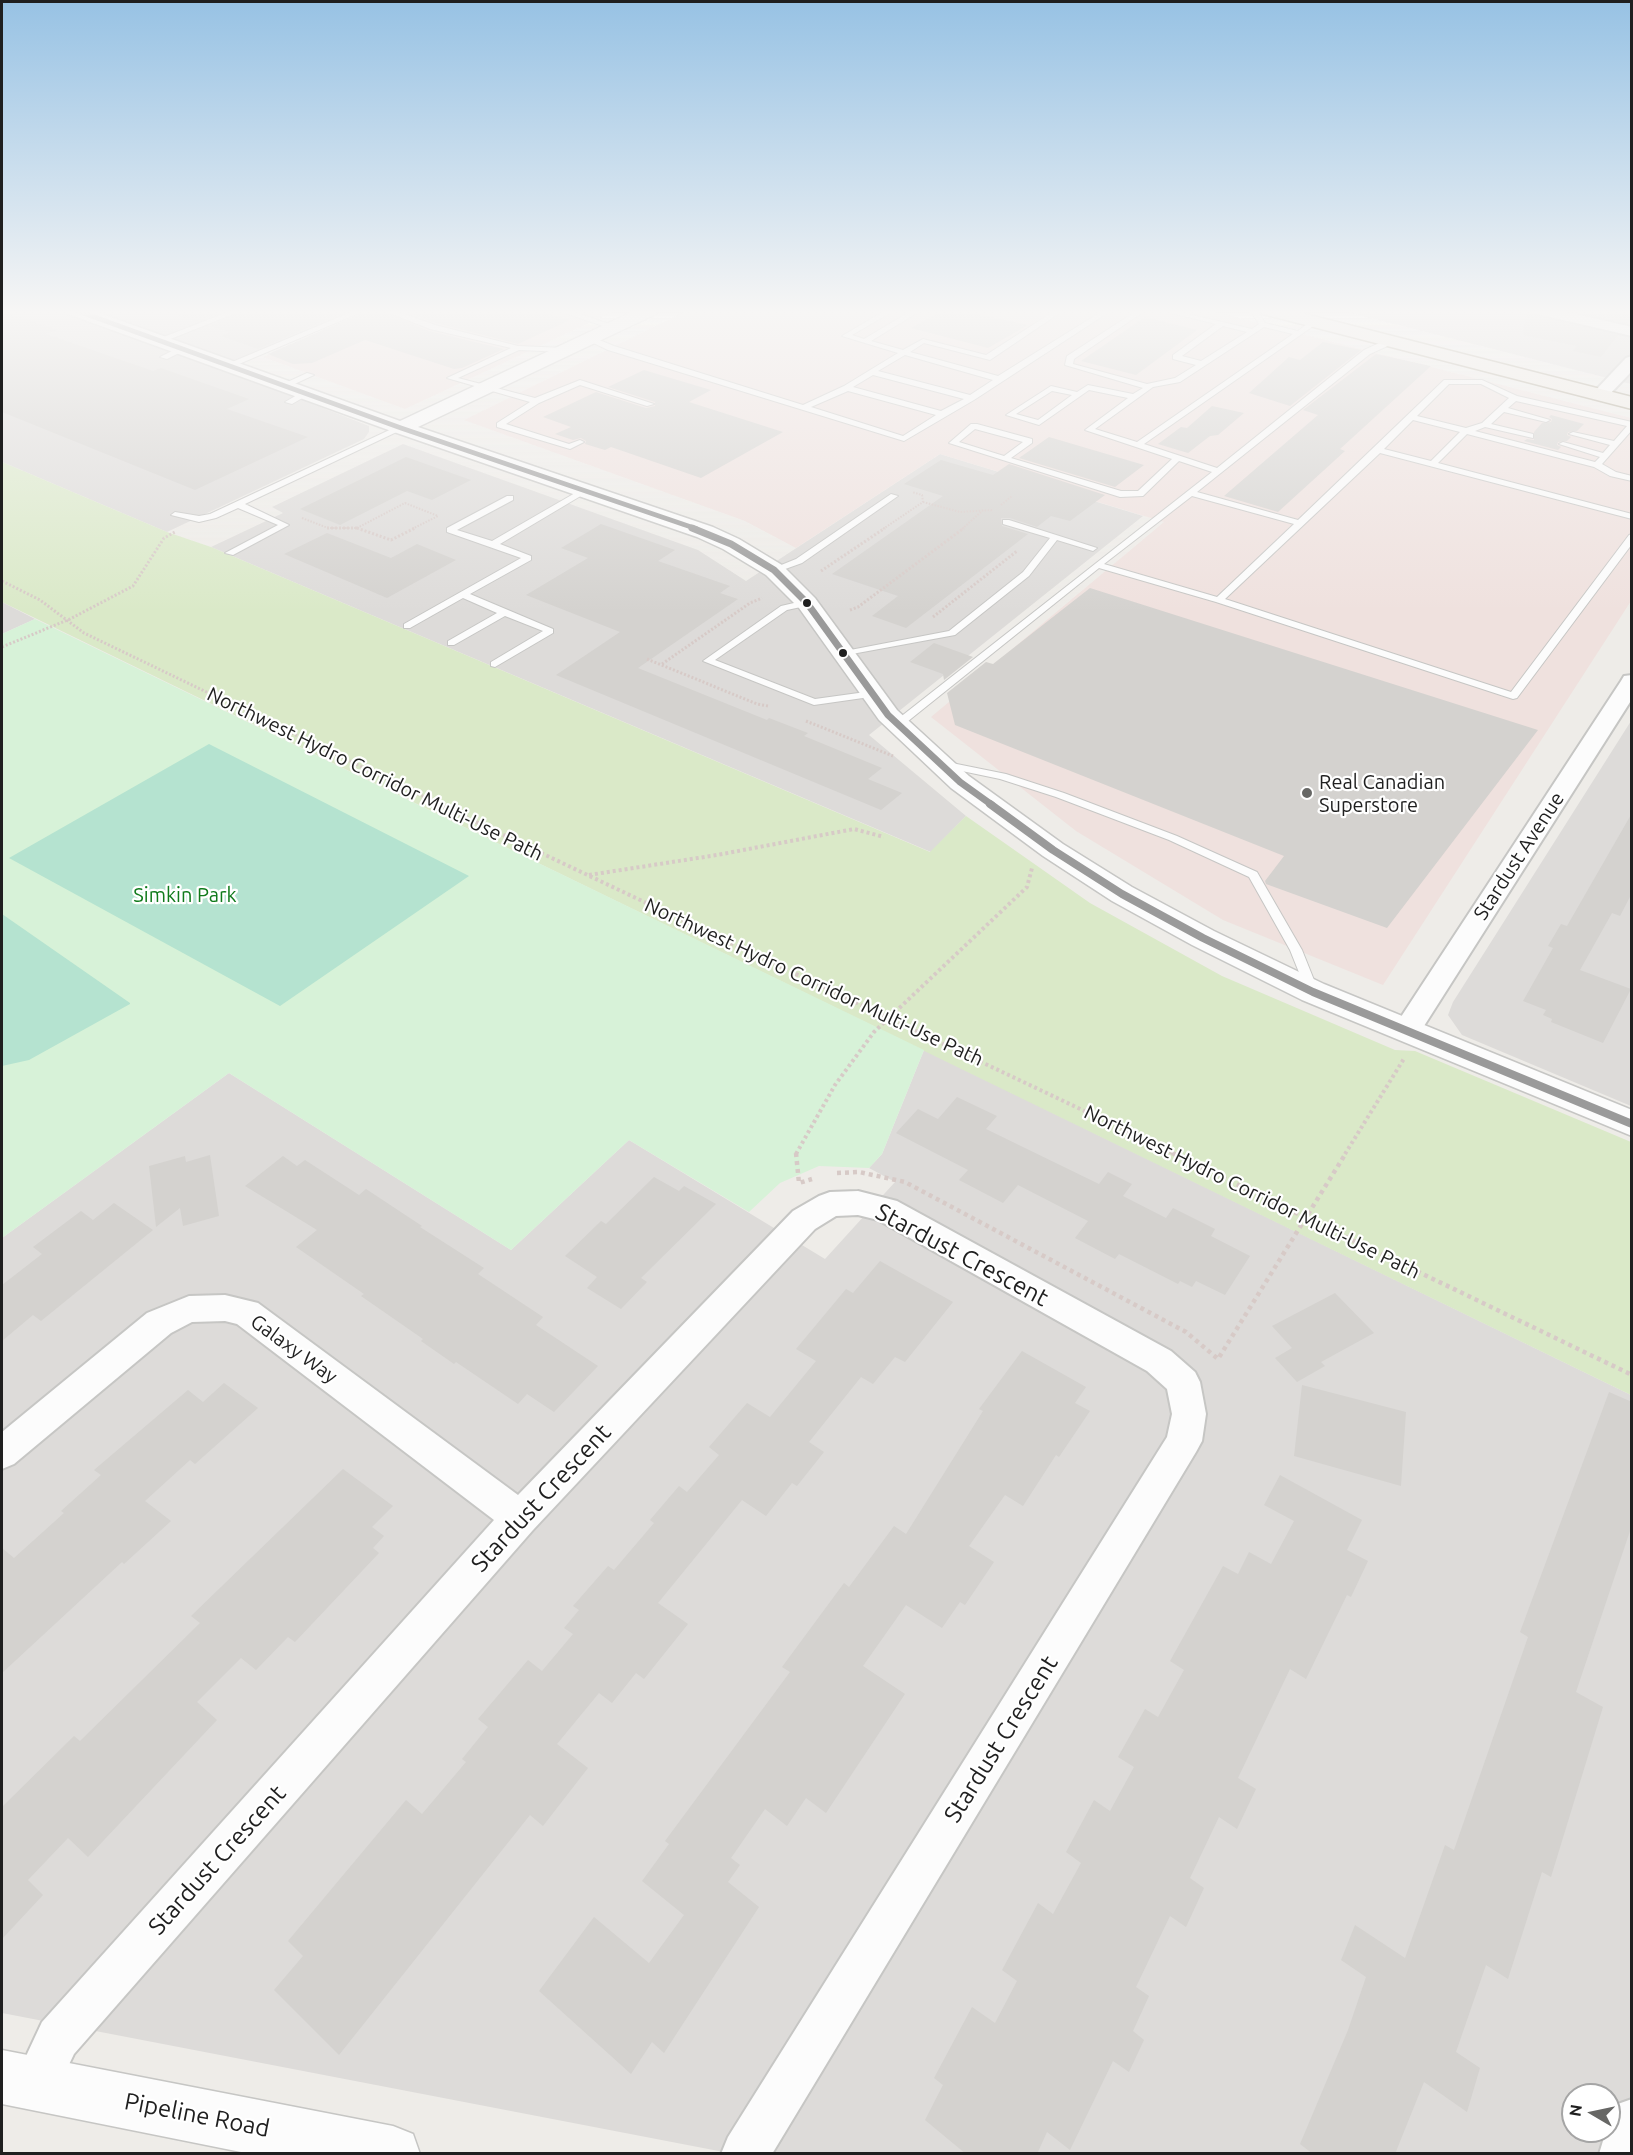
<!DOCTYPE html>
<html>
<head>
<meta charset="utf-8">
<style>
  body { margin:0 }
  #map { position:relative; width:1633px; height:2155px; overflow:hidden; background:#eeece8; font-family:Ubuntu,sans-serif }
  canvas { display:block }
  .frame { position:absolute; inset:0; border:3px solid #1f1f1f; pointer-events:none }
  .north { position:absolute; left:1561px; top:2083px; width:60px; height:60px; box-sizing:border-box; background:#fff; border:2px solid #a5a5a5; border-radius:50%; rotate:279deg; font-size:16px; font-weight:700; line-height:24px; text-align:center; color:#1f1f1f }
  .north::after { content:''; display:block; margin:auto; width:21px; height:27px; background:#676765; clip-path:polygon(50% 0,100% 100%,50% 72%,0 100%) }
</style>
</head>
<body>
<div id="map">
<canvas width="1633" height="2155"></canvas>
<div class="frame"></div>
<div class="north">N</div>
</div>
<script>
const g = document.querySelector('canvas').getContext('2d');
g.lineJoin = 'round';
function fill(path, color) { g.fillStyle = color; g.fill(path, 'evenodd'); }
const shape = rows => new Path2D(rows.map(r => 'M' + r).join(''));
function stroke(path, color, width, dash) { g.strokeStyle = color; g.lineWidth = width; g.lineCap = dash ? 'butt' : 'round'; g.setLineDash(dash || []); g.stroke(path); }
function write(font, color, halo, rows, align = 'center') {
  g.font = font + ' Ubuntu,sans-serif'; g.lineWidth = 4.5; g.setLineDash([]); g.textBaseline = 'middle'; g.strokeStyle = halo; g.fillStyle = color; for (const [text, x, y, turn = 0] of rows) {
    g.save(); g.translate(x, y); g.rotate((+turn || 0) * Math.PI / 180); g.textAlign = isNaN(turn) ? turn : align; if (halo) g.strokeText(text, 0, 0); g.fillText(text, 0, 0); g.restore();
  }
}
fill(shape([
  [2,310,357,310,219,367,369,426,369,432,364,439,167,532,2,462],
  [1339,310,1631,310,1631,384],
  [403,444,698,550,746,581,940,454,1143,516,869,735,966,816,931,852,211,547,283,513,272,507],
  [2,602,35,619,2,634],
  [1631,721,1631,1106,1462,1035,1448,1015,1453,1002],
  [924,1050,1631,1395,1631,2153,729,2153,2,2013,2,1238,229,1073,511,1250,629,1140,825,1259,895,1182,869,1168,882,1154],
  [1573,2095,1609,2095,1609,2131,1573,2131]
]), '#dddbd9');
fill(shape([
  [377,310,617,310,405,409,263,357],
  [688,310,1208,310,1631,418,1631,601,1383,985,1223,920,1076,831,931,717,1164,522,940,454,796,548,745,521,464,420]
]), '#efe1de');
fill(shape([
  [2,462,167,532,211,547,930,852,966,816,1090,903,1222,976,1395,1050,1415,1051,1631,1142,1631,1395,2,602]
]), '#dae9c8');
fill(shape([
  [35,619,924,1050,882,1154,869,1168,819,1166,780,1183,749,1212,629,1140,511,1250,229,1073,2,1238,2,634]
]), '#d7f2d8');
fill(shape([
  [209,744,469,876,280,1006,9,858],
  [2,914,130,1003,130,1004,29,1060,2,1066]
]), '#b5e3d0');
fill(shape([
  [178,310,226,310,197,322,178,316],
  [245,310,349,310,258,349,221,336,230,332,210,326],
  [368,310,380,310,429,331,504,349,462,368,454,369,365,340,312,363,293,364,268,354],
  [401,310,533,310,570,320,518,344,436,323],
  [943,310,959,310,1028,325,988,348,911,328],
  [1526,310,1529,310,1532,315,1618,335,1601,357,1573,351,1577,346,1523,335],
  [1569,310,1632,310,1632,318,1627,324],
  [2,311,58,330,46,334,153,371,161,368,249,399,227,409,308,437,195,490,2,412],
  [1145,317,1197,330,1136,375,1081,361],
  [1323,342,1361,350,1290,406,1249,393,1289,357,1300,360],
  [1376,354,1431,366,1340,449,1345,451,1278,512,1224,496,1318,415,1303,410],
  [644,370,711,390,689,402,783,432,701,478,611,447,605,450,585,444,586,441,581,438,573,440,555,434,571,427,543,417,596,392,646,408,655,406,655,402,608,387],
  [1212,406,1244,413,1218,435,1210,436,1188,453,1158,444,1181,427,1187,428],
  [1551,415,1584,424,1577,431,1568,432,1567,435,1571,437,1567,441,1558,442,1557,445,1561,447,1558,450,1524,441,1527,439,1534,440,1534,432,1542,423,1551,422,1552,419,1549,417],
  [1049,437,1144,465,1115,487,1019,458],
  [406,457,471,480,432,500,407,491,340,525,300,509],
  [941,460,993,475,1009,464,1105,495,1070,521,1051,516,1037,527,1010,518,1001,518,1002,526,1028,534,906,628,872,616,898,596,832,574,943,496,904,484],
  [601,524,675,550,658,561,730,586,720,593,738,599,638,668,767,720,769,718,808,733,804,736,882,768,868,779,902,793,881,810,556,675,620,632,526,595,588,558,561,548],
  [327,533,391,558,417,544,456,560,387,598,284,554],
  [1090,588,1538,730,1387,928,1266,884,1265,881,1284,856,955,725,947,693,986,662,993,664],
  [934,643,973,657,944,680,943,674,910,662],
  [1632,813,1632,893,1620,916,1612,913,1580,970,1631,989,1603,1043,1551,1022,1552,1019,1543,1015,1546,1010,1523,1001,1553,948,1548,946,1561,924,1567,926],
  [957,1097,997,1116,986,1129,1099,1184,1108,1172,1132,1184,1123,1196,1166,1218,1173,1208,1215,1229,1211,1236,1250,1256,1225,1295,1196,1281,1192,1287,1180,1281,1178,1284,1119,1254,1115,1259,1075,1238,1088,1221,1018,1185,1003,1203,959,1180,968,1170,896,1133,918,1109,938,1119],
  [210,1155,219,1216,183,1226,180,1208,156,1227,149,1166,185,1156,186,1162],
  [283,1156,297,1166,305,1160,359,1195,366,1189,422,1226,420,1227,484,1268,478,1274,543,1317,536,1325,598,1366,554,1412,527,1394,518,1404,456,1362,454,1364,421,1341,423,1339,361,1296,364,1294,296,1247,317,1230,245,1186],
  [654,1177,679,1191,684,1186,716,1204,641,1278,647,1282,621,1309,587,1288,597,1277,565,1256,601,1221,606,1224],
  [114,1203,153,1230,41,1321,33,1315,2,1341,2,1285,42,1254,33,1247,81,1211,93,1220],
  [880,1261,953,1302,905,1362,895,1357,873,1384,861,1377,809,1442,824,1452,797,1486,792,1483,766,1516,742,1500,658,1603,688,1624,644,1679,636,1673,612,1703,599,1693,557,1744,588,1768,543,1826,530,1815,339,2055,274,1990,303,1956,288,1941,406,1800,422,1814,466,1762,462,1759,488,1727,478,1719,528,1660,542,1671,573,1634,564,1628,579,1610,573,1606,608,1566,614,1570,654,1523,650,1520,679,1486,687,1492,719,1455,709,1447,747,1403,770,1417,816,1361,796,1349,846,1289,853,1293],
  [1335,1293,1374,1333,1321,1362,1325,1366,1297,1382,1275,1358,1292,1348,1272,1326],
  [1022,1351,1086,1387,1075,1403,1090,1411,1059,1457,1056,1455,1023,1506,1005,1495,969,1546,994,1562,965,1605,960,1602,942,1628,906,1605,863,1666,905,1694,826,1813,806,1798,787,1826,765,1809,731,1858,740,1865,728,1882,759,1907,664,2053,652,2042,631,2074,539,1991,594,1917,649,1963,684,1915,642,1881,669,1844,665,1841,790,1672,782,1667,844,1583,849,1587,894,1526,906,1534,983,1411,979,1409],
  [224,1383,258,1408,195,1464,190,1460,145,1501,171,1521,124,1564,122,1562,2,1673,2,1548,14,1558,64,1513,61,1511,101,1475,94,1470,188,1390,203,1402],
  [1302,1385,1406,1412,1401,1486,1294,1456],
  [1609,1392,1632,1402,1632,1525,1576,1692,1603,1707,1551,1877,1542,1872,1508,1979,1486,1965,1456,2052,1480,2068,1467,2112,1424,2082,1395,2154,1313,2154,1300,2144,1348,2030,1366,1977,1341,1960,1355,1925,1405,1958,1445,1845,1454,1850,1528,1637,1520,1632],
  [343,1469,393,1506,372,1527,384,1536,373,1548,379,1553,295,1642,288,1637,256,1670,241,1658,197,1702,217,1720,88,1857,68,1838,28,1880,43,1895,2,1939,2,1807,74,1736,80,1741,200,1623,191,1616],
  [1280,1475,1362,1520,1347,1550,1368,1561,1351,1597,1347,1595,1306,1679,1290,1669,1238,1778,1256,1789,1237,1829,1219,1817,1190,1878,1204,1888,1186,1927,1170,1916,1136,1987,1149,1996,1133,2031,1144,2040,1129,2072,1113,2061,1070,2150,1047,2132,1037,2154,966,2154,925,2120,943,2085,934,2078,972,2007,995,2023,1017,1981,1002,1970,1038,1903,1053,1914,1081,1863,1066,1852,1094,1800,1110,1811,1134,1767,1118,1757,1145,1709,1158,1717,1184,1670,1170,1661,1223,1566,1238,1574,1249,1552,1271,1564,1294,1521,1264,1505]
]), '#d4d2cf');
const service = shape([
  [233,310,243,310,163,342,156,340,233,310],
  [356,310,366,310,232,367,225,365,356,310],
  [382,310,393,310,435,325,518,346,565,348,569,350,565,352,519,350,458,378,535,398,580,380,654,404,647,406,580,385,539,403,506,424,569,444,580,440,584,442,570,449,497,427,497,423,530,402,447,378,511,348,430,329,382,310],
  [556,310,567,310,619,327,612,329,556,310],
  [886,310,895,310,852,335,864,339,913,310,922,310,871,341,903,350,923,339,986,355,1056,310,1064,310,990,360,924,343,910,352,998,376,1104,310,1112,310,974,400,904,441,608,350,585,339,592,337,614,346,803,405,844,386,898,353,842,336,886,310],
  [905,355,993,380,970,395,878,371,905,355],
  [873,375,964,399,941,411,853,387,873,375],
  [848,391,936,415,903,436,811,407,848,391],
  [1138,310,1146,310,1074,359,1073,364,1147,384,1175,378,1196,365,1173,359,1173,355,1216,324,1171,313,1171,310,1252,329,1259,324,1250,310,1257,310,1265,323,1298,331,1312,320,1319,322,1144,444,1217,468,1364,350,1388,339,1394,339,1394,343,1370,354,1197,492,1298,520,1444,380,1482,380,1517,396,1632,422,1632,430,1602,464,1616,472,1632,476,1632,481,1610,476,1594,467,1467,434,1438,463,1632,514,1632,519,1380,453,1225,599,1511,692,1629,535,1632,534,1632,544,1517,698,1513,699,1216,602,1099,568,902,726,894,726,894,722,1212,472,1179,461,1143,496,1120,497,949,443,971,424,977,424,1032,439,1032,443,1011,458,1121,491,1138,491,1172,459,1085,430,1128,398,1089,390,1039,425,1006,415,1051,386,1077,392,1088,385,1133,394,1143,388,1065,365,1067,356,1138,310],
  [1223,326,1247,332,1201,361,1182,356,1223,326],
  [1264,327,1293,334,1137,442,1095,429,1153,387,1180,382,1264,327],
  [1449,384,1481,384,1509,398,1482,423,1466,428,1417,416,1449,384],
  [1052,391,1072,395,1038,420,1016,414,1052,391],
  [1516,401,1627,426,1614,441,1573,432,1569,434,1610,445,1603,453,1563,442,1559,444,1600,457,1595,462,1475,431,1485,427,1533,438,1533,434,1491,424,1504,412,1546,422,1550,420,1508,408,1516,401],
  [1413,420,1460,432,1431,461,1384,449,1413,420],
  [975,429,1023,442,1004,456,959,442,975,429],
  [1192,496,1294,524,1217,597,1104,564,1192,496],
  [180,347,187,349,167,359,160,357,180,347],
  [307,373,314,375,288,387,281,385,307,373],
  [304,391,311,393,292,404,285,402,304,391],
  [398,426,405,428,245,504,289,525,233,555,225,553,278,525,238,508,216,518,199,522,171,515,175,512,199,516,210,514,398,426],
  [582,489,589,491,500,544,531,556,531,560,470,594,553,629,553,633,495,667,491,666,491,662,543,631,505,616,454,645,448,645,448,641,497,613,463,598,410,628,404,628,404,624,521,558,447,532,447,528,507,496,513,496,513,500,457,530,492,541,582,489],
  [891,494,898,496,802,563,774,573,769,570,796,559,891,494],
  [1003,520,1009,520,1097,548,1093,551,1057,540,1029,576,955,635,841,656,840,654,845,651,949,631,1023,572,1050,538,1003,524,1003,520],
  [807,600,810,601,810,605,787,610,715,660,815,699,873,691,878,694,877,696,814,705,703,661,781,606,807,600],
  [942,761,1006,774,1064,793,1177,836,1257,872,1302,950,1318,990,1317,993,1307,993,1306,990,1290,950,1249,877,1169,840,1056,797,1000,779,938,766,937,764,942,761]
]);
const minor = shape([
  [1531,310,1558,310,1632,327,1632,336,1533,313,1531,310],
  [1632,356,1632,371,1606,398,1594,398,1592,395,1594,392,1626,358,1632,356],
  [1632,675,1632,699,1417,1037,1407,1040,1397,1037,1393,1030,1397,1023,1621,681,1624,676,1632,675],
  [858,1191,897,1201,1171,1351,1195,1372,1200,1382,1206,1414,1202,1441,1196,1452,772,2154,721,2154,728,2137,1167,1437,1172,1414,1167,1389,1147,1371,878,1220,858,1215,836,1216,815,1229,533,1530,74,2054,52,2100,36,2107,20,2100,13,2084,42,2022,494,1520,237,1324,225,1321,192,1322,171,1333,14,1464,2,1469,2,1432,147,1313,189,1296,225,1295,258,1303,518,1495,793,1211,819,1196,830,1192,858,1191],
  [1632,2099,1632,2154,1599,2154,1606,2131,1609,2131,1609,2120,1615,2105,1632,2099]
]);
const tertiary = shape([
  [66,310,91,310,400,421,636,310,658,310,656,314,418,427,713,527,739,539,782,565,815,598,897,710,969,776,1063,844,1132,887,1214,931,1324,984,1632,1110,1632,1136,1302,1000,1192,945,1112,901,1043,856,951,788,879,720,799,608,766,575,723,549,697,537,394,432,68,314,66,310],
  [2,2050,393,2126,413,2134,420,2154,251,2154,2,2104,2,2050]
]);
const primary = shape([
  [1261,310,1290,310,1632,397,1632,409,1263,314,1261,310]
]);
stroke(service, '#c6c6c4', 2);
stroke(minor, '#c6c6c4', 4);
stroke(tertiary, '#c6c6c4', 3);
stroke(primary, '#a39a85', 3);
stroke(shape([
  [923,502,960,512,993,510],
  [1001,505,1012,496],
  [302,518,328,528,357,528],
  [357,528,360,529],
  [357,528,405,503,438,516,412,529],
  [883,529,923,502,922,495,912,492],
  [962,529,983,510]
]), '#d7cac7', 2, [1.5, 1.5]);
stroke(shape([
  [327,528,357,528],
  [357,528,391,540,415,528],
  [821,571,885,528],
  [2,581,40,600,84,633,441,805],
  [850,610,858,607,964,528],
  [933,617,1017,551],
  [2,647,70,619,133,586,164,538,175,532],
  [647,659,757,704,768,706],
  [662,664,750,603,762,598],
  [806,721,893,756]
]), '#d7cac7', 3, [2, 2]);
stroke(shape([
  [438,804,1175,1154],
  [589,875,717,855,854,829,884,837],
  [796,1154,835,1085,874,1032,1027,887,1032,868],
  [1345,1154,1405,1057]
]), '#d7cac7', 4, [3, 3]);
stroke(shape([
  [796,1153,799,1183,812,1179],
  [1172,1153,1632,1375],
  [837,1173,859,1172,905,1182,1186,1332,1218,1359,1346,1153]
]), '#d7cac7', 4.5, [4, 4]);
fill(service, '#fcfcfc');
fill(minor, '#fcfcfc');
fill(tertiary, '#fcfcfc');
fill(primary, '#f1ece5');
stroke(shape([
  [75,310,401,428,697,529]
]), '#9a9a9a', 5);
stroke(shape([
  [692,528,731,544,774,570,807,603,888,715,960,782,992,805]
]), '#9a9a9a', 7);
stroke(shape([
  [990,804,1053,850,1122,894,1203,938,1313,992,1632,1124]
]), '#9a9a9a', 8);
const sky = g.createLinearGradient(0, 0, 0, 612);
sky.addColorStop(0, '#97c2e4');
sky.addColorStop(0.51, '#f7f6f5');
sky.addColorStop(1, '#f7f6f500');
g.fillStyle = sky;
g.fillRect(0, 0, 1633, 612);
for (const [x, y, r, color] of [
  [807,603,5,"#1f1f1f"],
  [843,653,5,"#1f1f1f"],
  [1307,793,6,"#676765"]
]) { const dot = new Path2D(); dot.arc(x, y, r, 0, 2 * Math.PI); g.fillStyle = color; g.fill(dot); stroke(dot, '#fff', 2); }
write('20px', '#1f1f1f', '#fff', [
  ["Northwest Hydro Corridor Multi-Use Path",375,774,26],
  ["Stardust Avenue",1519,856,-57],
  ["Northwest Hydro Corridor Multi-Use Path",814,982,25],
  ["Northwest Hydro Corridor Multi-Use Path",1252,1192,26],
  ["Galaxy Way",294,1349,36]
]);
write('20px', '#1f1f1f', '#fff', [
  ["Real Canadian",1319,782],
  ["Superstore",1319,805]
], 'left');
write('20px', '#107a1b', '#fff', [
  ["Simkin Park",185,895]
]);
write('24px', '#1f1f1f', '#fff', [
  ["Stardust Crescent",962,1255,28],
  ["Stardust Crescent",541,1498,-47],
  ["Stardust Crescent",1001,1739,-58],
  ["Stardust Crescent",217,1860,-48],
  ["Pipeline Road",197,2115,11]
]);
</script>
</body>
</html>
